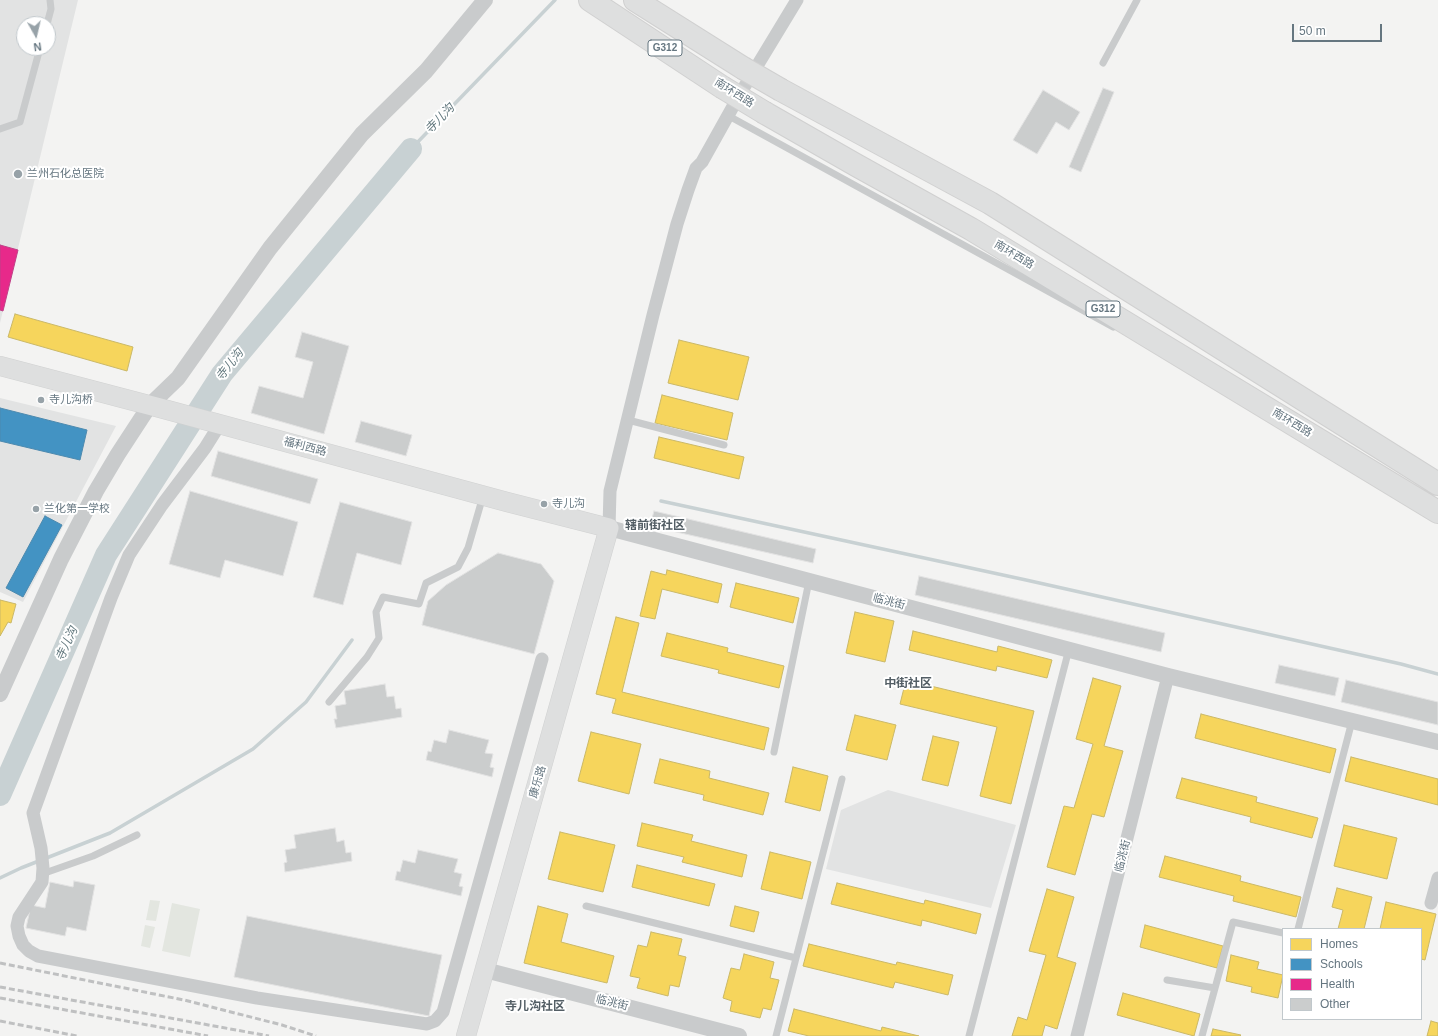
<!DOCTYPE html>
<html>
<head>
<meta charset="utf-8">
<style>
  body { margin:0 }
  #map { position:relative; width:1438px; height:1036px; overflow:hidden; background:#f3f3f2; font-family:Arial,sans-serif }
  canvas { display:block }
  .legend { position:absolute; left:1282px; top:928px; width:140px; height:92px; box-sizing:border-box; background:#fff; border:1px solid #c1c8cc; margin:0; padding:5px 7px; list-style:none; font-size:12px; color:#657680 }
  .legend li { display:flex; align-items:center; gap:8px; height:20px }
  .legend b { width:20px; border:1px solid #c1c8cc }
  .north { position:absolute; left:16px; top:16px; width:40px; height:40px; box-sizing:border-box; background:#fff; border:1px solid #c1c8cc; border-radius:50%; rotate:172deg; font-size:11px; font-weight:700; line-height:16px; text-align:center; color:#657680 }
  .north::after { content:''; display:block; margin:auto; width:14px; height:18px; background:#97a2a8; clip-path:polygon(50% 0,100% 100%,50% 72%,0 100%) }
  .scale { position:absolute; left:1292px; top:24px; width:90px; height:18px; box-sizing:border-box; border:2px solid #657680; border-top:0; padding-left:5px; font-size:12px; line-height:14px; white-space:nowrap; color:#657680; -webkit-text-stroke:3px #fff; paint-order:stroke }
</style>
</head>
<body>
<div id="map">
<canvas width="1438" height="1036"></canvas>
<ul class="legend">
<li><b style="height:11px;background:#f6d55c"></b>Homes</li>
<li><b style="height:11px;background:#4393c3"></b>Schools</li>
<li><b style="height:11px;background:#e7298a"></b>Health</li>
<li><b style="height:11px;background:#cbcdcd"></b>Other</li>
</ul>
<div class="north">N</div>
<div class="scale">50 m</div>
</div>
<script>
const g = document.querySelector('canvas').getContext('2d');
g.lineJoin = 'round';
function fill(path, color) { g.fillStyle = color; g.fill(path, 'evenodd'); }
const shape = rows => new Path2D(rows.map(r => 'M' + r).join(''));
function stroke(path, color, width, dash) { g.strokeStyle = color; g.lineWidth = width; g.lineCap = dash ? 'butt' : 'round'; g.setLineDash(dash || []); g.stroke(path); }
function write(font, color, halo, rows, align = 'center') {
  g.font = font + ' Arial,"Noto Sans SC",sans-serif'; g.lineWidth = 4; g.setLineDash([]); g.textBaseline = 'middle'; g.strokeStyle = halo; g.fillStyle = color; for (const [text, x, y, turn = 0] of rows) {
    g.save(); g.translate(x, y); g.rotate((+turn || 0) * Math.PI / 180); g.textAlign = isNaN(turn) ? turn : align; if (halo) g.strokeText(text, 0, 0); g.fillText(text, 0, 0); g.restore();
  }
}
fill(shape([
  [0,0,78,0,0,323],
  [24,24,48,24,48,48,24,48],
  [0,398,116,426,23,602,0,592],
  [888,790,1016,825,991,908,826,869,841,810]
]), '#e2e3e3');
fill(shape([
  [150,900,160,901,156,921,146,920],
  [172,903,200,909,190,957,162,951],
  [145,925,155,927,150,948,141,946]
]), '#e3e6e0');
const homes = shape([
  [15,314,133,347,127,371,8,337,15,314],
  [679,340,749,357,738,400,668,383,679,340],
  [662,395,733,413,727,440,655,423,662,395],
  [659,437,744,457,739,479,654,458,659,437],
  [667,570,722,584,718,603,662,589,655,619,640,616,651,571,666,575,667,570],
  [736,583,799,598,793,623,730,607,736,583],
  [0,600,16,604,11,623,8,622,0,636,0,600],
  [855,612,894,621,885,662,846,653,855,612],
  [616,617,639,623,622,692,769,728,764,750,612,713,616,699,596,694,616,617],
  [913,631,997,652,998,646,1052,660,1047,678,997,666,996,671,909,650,913,631],
  [667,633,728,648,727,652,784,666,779,688,718,673,719,670,661,656,667,633],
  [1093,678,1121,686,1104,746,1123,751,1104,817,1092,814,1075,875,1047,867,1064,806,1074,808,1093,744,1076,739,1093,678],
  [906,680,1034,711,1011,804,980,796,997,727,900,704,906,680],
  [1201,714,1336,749,1330,773,1195,738,1201,714],
  [855,715,896,725,887,760,846,750,855,715],
  [591,732,641,744,629,794,578,781,591,732],
  [933,736,959,742,948,786,922,780,933,736],
  [1351,757,1438,779,1438,805,1345,781,1351,757],
  [660,759,710,771,709,778,769,793,763,815,703,800,704,795,654,783,660,759],
  [793,767,828,776,820,811,785,802,793,767],
  [1182,778,1257,797,1256,802,1318,818,1312,838,1250,822,1251,817,1176,798,1182,778],
  [642,823,693,835,691,841,747,855,742,877,682,862,684,857,637,846,642,823],
  [1344,825,1397,838,1387,879,1334,866,1344,825],
  [560,832,615,845,603,892,548,879,560,832],
  [770,852,811,862,802,899,761,889,770,852],
  [1165,856,1241,876,1240,881,1301,897,1296,917,1233,901,1234,896,1159,877,1165,856],
  [637,865,715,884,709,906,632,887,637,865],
  [837,883,924,904,925,900,981,914,976,934,922,920,921,926,831,904,837,883],
  [1337,888,1372,897,1364,929,1338,929,1343,910,1332,907,1337,888],
  [1047,889,1074,897,1057,957,1076,963,1057,1029,1045,1025,1042,1036,1012,1036,1018,1017,1027,1020,1046,955,1029,951,1047,889],
  [1386,902,1436,914,1425,960,1421,959,1421,929,1380,929,1386,902],
  [538,906,568,914,561,942,614,956,607,983,524,963,538,906],
  [735,906,759,912,754,932,730,926,735,906],
  [1145,925,1223,946,1217,968,1140,947,1145,925],
  [651,932,682,939,678,955,686,957,679,987,670,985,668,996,637,988,640,978,630,976,638,945,647,947,651,932],
  [809,944,896,965,897,962,953,975,948,995,895,982,893,988,803,966,809,944],
  [744,954,774,962,770,978,779,980,771,1010,763,1008,760,1018,730,1011,732,1001,723,998,731,968,740,970,744,954],
  [1231,955,1259,962,1257,969,1283,975,1278,998,1251,992,1252,987,1226,981,1231,955],
  [1123,993,1200,1014,1194,1036,1117,1015,1123,993],
  [794,1009,881,1031,882,1027,919,1036,809,1036,788,1031,794,1009],
  [1431,1021,1438,1023,1438,1036,1427,1036,1431,1021],
  [1213,1029,1241,1035,1240,1036,1211,1036,1213,1029]
]);
fill(homes, '#f6d55c');
stroke(homes, '#cab867', 1);
const schools = shape([
  [0,408,87,430,80,460,0,441,0,408],
  [45,516,62,525,23,597,6,588,45,516]
]);
fill(schools, '#4393c3');
stroke(schools, '#4d8aaf', 1);
const health = shape([
  [0,245,18,250,3,311,0,310,0,245]
]);
fill(health, '#e7298a');
stroke(health, '#c04087', 1);
stroke(shape([
  [411,149,555,0],
  [661,501,1026,580,1401,664,1438,674],
  [0,878,21,868,110,833,253,749,306,702,352,640]
]), '#c8d1d3', 3.5);
stroke(shape([
  [0,795,106,555,222,374,411,149]
]), '#c8d1d3', 22);
const building = shape([
  [1103,88,1114,92,1081,172,1069,167,1103,88],
  [1043,90,1080,112,1069,130,1056,122,1037,154,1013,140,1043,90],
  [302,332,349,346,324,434,251,413,259,386,303,398,313,362,295,357,302,332],
  [361,421,412,435,406,456,355,442,361,421],
  [218,451,318,479,310,504,211,476,218,451],
  [190,491,298,522,283,576,225,560,220,578,169,564,190,491],
  [340,502,412,522,401,565,357,553,343,605,313,597,340,502],
  [654,511,816,549,813,563,650,526,654,511],
  [498,553,541,564,554,581,534,654,422,625,428,601,446,585,498,553],
  [919,576,1165,633,1161,652,915,595,919,576],
  [1279,665,1339,678,1335,696,1275,683,1279,665],
  [1346,680,1438,702,1438,725,1341,702,1346,680],
  [385,684,387,697,394,696,396,709,401,708,402,717,336,728,334,719,337,719,335,706,346,704,344,691,385,684],
  [449,730,489,740,485,753,493,754,490,767,494,768,492,777,426,760,428,751,431,752,434,740,446,743,449,730],
  [335,828,337,842,344,840,346,853,351,852,352,861,285,872,284,863,287,862,285,850,296,848,294,835,335,828],
  [418,850,458,859,454,872,462,874,459,886,463,887,461,896,395,880,397,871,400,872,403,860,415,863,418,850],
  [74,881,95,885,86,931,67,927,65,936,26,928,31,905,45,908,50,882,73,887,74,881],
  [247,916,442,955,429,1016,234,977,247,916]
]);
fill(building, '#cbcdcd');
stroke(building, '#e2e2e2', 1);
const secondary = shape([
  [0,366,160,408,507,502,609,528,466,1036]
]);
const trunk = shape([
  [590,0,722,87],
  [635,0,743,68],
  [781,90,990,203,1438,484],
  [765,113,856,165,971,229,1438,512]
]);
stroke(secondary, '#d0d1d1', 20);
stroke(trunk, '#d0d0d0', 24);
stroke(shape([
  [47,24,51,9,50,0],
  [1103,63,1137,0],
  [727,115,1113,327],
  [0,129,20,122,40,48],
  [628,420,724,445],
  [329,702,367,657,379,638,376,612,383,597,419,604,426,583,458,567,468,548,483,496],
  [774,752,809,581],
  [42,874,93,856,137,835],
  [586,906,796,958],
  [1298,929,1352,721],
  [1167,980,1215,988],
  [776,1036,842,779],
  [969,1036,1069,649],
  [1202,1036,1233,922,1283,933]
]), '#c9cbcc', 7);
stroke(shape([
  [220,424,205,448,162,505,129,555,111,598,33,813,41,848,43,868,42,882,19,917,17,926,19,936,23,945,29,951,38,956,257,998,427,1024,435,1021,443,1012,542,659],
  [609,528,610,491,653,315,677,224,688,190,696,168,702,162,740,94,797,0],
  [1431,903,1438,878],
  [1077,1036,1168,676]
]), '#c9cbcc', 13);
stroke(shape([
  [609,528,1168,676,1438,742],
  [0,694,61,559,96,491,118,454,150,405,178,378,270,248,362,134,426,71,485,0],
  [485,970,739,1036]
]), '#c9cbcc', 16);
stroke(secondary, '#dedfdf', 19);
stroke(trunk, '#dedfdf', 22);
stroke(shape([
  [0,963,184,1000,282,1025,316,1036],
  [0,987,269,1036],
  [0,998,208,1036],
  [0,1021,77,1036]
]), '#bfc0c1', 3, [6, 3]);
const trunkBridge = shape([
  [743,68,781,90],
  [722,87,765,113]
]);
stroke(trunkBridge, '#d0d0d0', 24, []);
stroke(trunkBridge, '#dedfdf', 22);
for (const [x, y, r, color] of [
  [18,174,5,"#97a2a8"],
  [41,400,4,"#97a2a8"],
  [544,504,4,"#97a2a8"],
  [36,509,4,"#97a2a8"]
]) { const dot = new Path2D(); dot.arc(x, y, r, 0, 2 * Math.PI); g.fillStyle = color; g.fill(dot); stroke(dot, '#fff', 1.5); }
for (const [x, y, w] of [
  [665,48,34],
  [1103,309,34]
]) { const box = new Path2D(); box.roundRect(x - w / 2, y - 8, w, 16, 3); g.fillStyle = '#fff'; g.fill(box); stroke(box, '#657680', 1); }
write('bold 10px', '#657680', null, [
  ["G312",665,48],
  ["G312",1103,309]
]);
write('11px', '#657680', '#fff', [
  ["南环西路",734,93,32],
  ["南环西路",1014,255,31],
  ["南环西路",1292,423,31],
  ["福利西路",305,447,15],
  ["临洮街",889,602,15],
  ["康乐路",538,782,-74],
  ["临洮街",1123,856,-76],
  ["临洮街",612,1003,14]
]);
write('11px', '#657680', '#fff', [
  ["兰州石化总医院",27,174],
  ["寺儿沟桥",49,400],
  ["寺儿沟",552,504],
  ["兰化第一学校",44,509]
], 'left');
write('italic 12px', '#61777d', '#fff', [
  ["寺儿沟",440,119,-46],
  ["寺儿沟",230,365,-52],
  ["寺儿沟",67,644,-66]
]);
write('bold 12px', '#535e65', '#fff', [
  ["辖前街社区",655,526],
  ["中街社区",908,684],
  ["寺儿沟社区",535,1007]
]);
</script>
</body>
</html>
